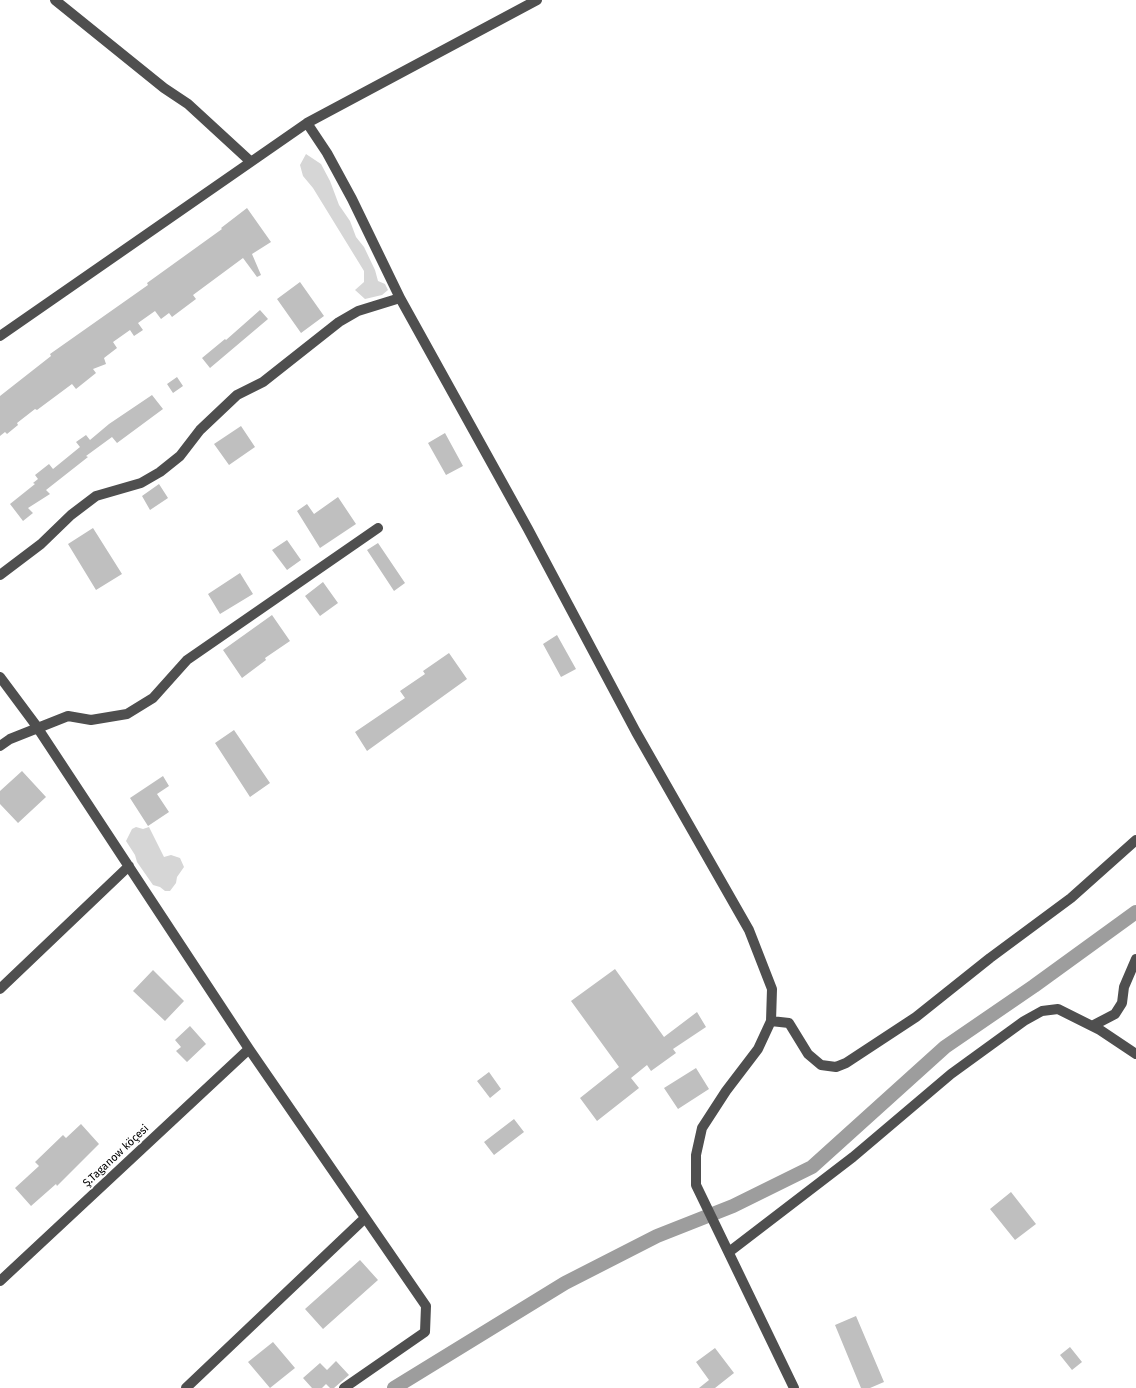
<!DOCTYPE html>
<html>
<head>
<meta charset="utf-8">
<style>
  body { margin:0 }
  canvas { display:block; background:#fff }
</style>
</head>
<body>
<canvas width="1136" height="1388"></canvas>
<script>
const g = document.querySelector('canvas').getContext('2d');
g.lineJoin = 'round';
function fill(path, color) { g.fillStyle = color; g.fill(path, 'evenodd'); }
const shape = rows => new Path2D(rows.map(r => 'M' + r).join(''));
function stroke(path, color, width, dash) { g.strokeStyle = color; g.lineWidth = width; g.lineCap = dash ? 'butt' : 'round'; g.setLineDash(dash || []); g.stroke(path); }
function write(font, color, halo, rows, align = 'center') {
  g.font = font + ' "Fira Sans",sans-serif'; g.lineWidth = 4; g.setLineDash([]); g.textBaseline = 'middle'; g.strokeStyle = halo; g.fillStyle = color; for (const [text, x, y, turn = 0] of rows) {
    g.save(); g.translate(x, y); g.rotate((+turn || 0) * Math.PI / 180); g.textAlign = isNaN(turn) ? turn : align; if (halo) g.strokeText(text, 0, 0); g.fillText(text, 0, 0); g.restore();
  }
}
fill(shape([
  [306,154,321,164,330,181,339,205,350,221,356,237,364,247,375,270,378,281,385,284,388,290,382,295,365,299,355,290,364,282,364,271,313,188,303,176,300,165],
  [136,827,143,829,149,827,164,857,171,855,180,858,184,867,177,877,176,883,170,891,165,891,160,887,153,885,137,862,135,855,126,841,132,829]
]), '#d6d6d6');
stroke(shape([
  [394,1388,565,1283,657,1236,733,1206,812,1167,945,1047,1034,986,1136,912]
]), '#9d9d9d', 14);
fill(shape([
  [247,208,271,242,252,254,261,275,257,277,243,258,193,295,196,299,172,317,169,313,161,319,155,311,138,323,143,330,134,336,130,330,113,342,117,348,104,358,106,364,93,369,96,373,76,389,72,384,37,410,35,409,17,423,18,425,7,434,5,432,0,436,0,396,51,356,50,354,148,285,147,283,222,229,221,228],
  [300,282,324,316,301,333,277,299],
  [260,310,268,319,210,368,202,358,225,339,226,340],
  [177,377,183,386,173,393,167,384],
  [152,395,163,409,117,443,112,437,86,456,88,457,46,490,50,494,28,508,33,513,23,521,10,504,35,484,33,483,38,479,35,475,49,464,53,469,80,447,76,442,86,435,90,440,109,424],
  [241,426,255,447,229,465,214,444],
  [445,433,463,466,446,475,428,443],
  [159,484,168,498,150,510,142,496],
  [338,497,356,524,320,548,297,511,307,504,314,514],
  [93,528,122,574,96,590,68,544],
  [287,540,301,560,287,570,272,550],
  [378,543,405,583,394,591,367,550],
  [240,573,253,594,220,614,208,594],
  [323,582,338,603,320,616,305,596],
  [272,615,290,641,265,658,266,660,242,678,223,650],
  [557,635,576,669,561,677,543,644],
  [449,653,467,679,367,751,355,732,405,698,400,691,425,674,423,671],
  [234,730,270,783,250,797,215,743],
  [22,771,46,797,18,823,0,804,0,791],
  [163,776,169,786,157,794,169,812,148,826,130,798],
  [615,969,664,1037,697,1012,706,1027,673,1049,676,1053,651,1071,647,1065,631,1078,639,1088,597,1121,580,1098,619,1067,571,1001],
  [153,970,184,1001,165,1021,133,991],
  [190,1026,206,1044,187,1062,176,1051,181,1047,175,1040],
  [696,1068,709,1089,678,1109,664,1088],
  [489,1072,501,1089,490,1098,477,1081],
  [514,1119,524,1132,494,1155,484,1142],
  [81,1124,99,1144,57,1186,56,1184,31,1206,15,1188,39,1166,35,1162,63,1135,66,1138],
  [1011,1192,1036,1224,1015,1240,990,1209],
  [360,1260,378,1280,323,1329,305,1309],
  [856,1316,884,1382,870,1388,861,1388,835,1325],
  [273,1342,295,1368,270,1388,248,1362],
  [1070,1347,1082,1362,1072,1370,1060,1355],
  [715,1348,734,1373,715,1388,699,1388,709,1380,696,1362],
  [336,1361,349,1375,334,1388,330,1388,326,1384,322,1388,312,1388,303,1378,320,1363,327,1370]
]), '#bfbfbf');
stroke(shape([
  [55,0,164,88,188,104,250,161],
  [307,123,327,153,352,199,400,298,528,529,636,732,749,930,772,989,771,1021,758,1049,726,1091,702,1128,696,1155,696,1185,794,1388],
  [0,336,307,123,537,0],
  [0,575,41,544,71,515,96,496,141,483,160,472,180,456,200,430,237,395,263,382,339,322,358,311,400,298],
  [0,677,35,724,249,1049,426,1306,425,1332,344,1388],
  [0,746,10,739,68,716,91,720,127,714,153,698,187,660,378,528],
  [0,989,129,866],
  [771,1021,789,1023,808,1054,821,1065,836,1067,846,1063,916,1017,990,958,1071,898,1136,840],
  [1092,1026,1115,1014,1122,1003,1124,987,1136,959],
  [729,1252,853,1157,951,1074,1024,1021,1042,1011,1058,1009,1100,1030,1136,1054],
  [0,1281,249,1049],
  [186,1388,365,1218]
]), '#4f4f4f', 10);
write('11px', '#000', '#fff', [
  ["Ş.Taganow köçesi",116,1156,-43]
]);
</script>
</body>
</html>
